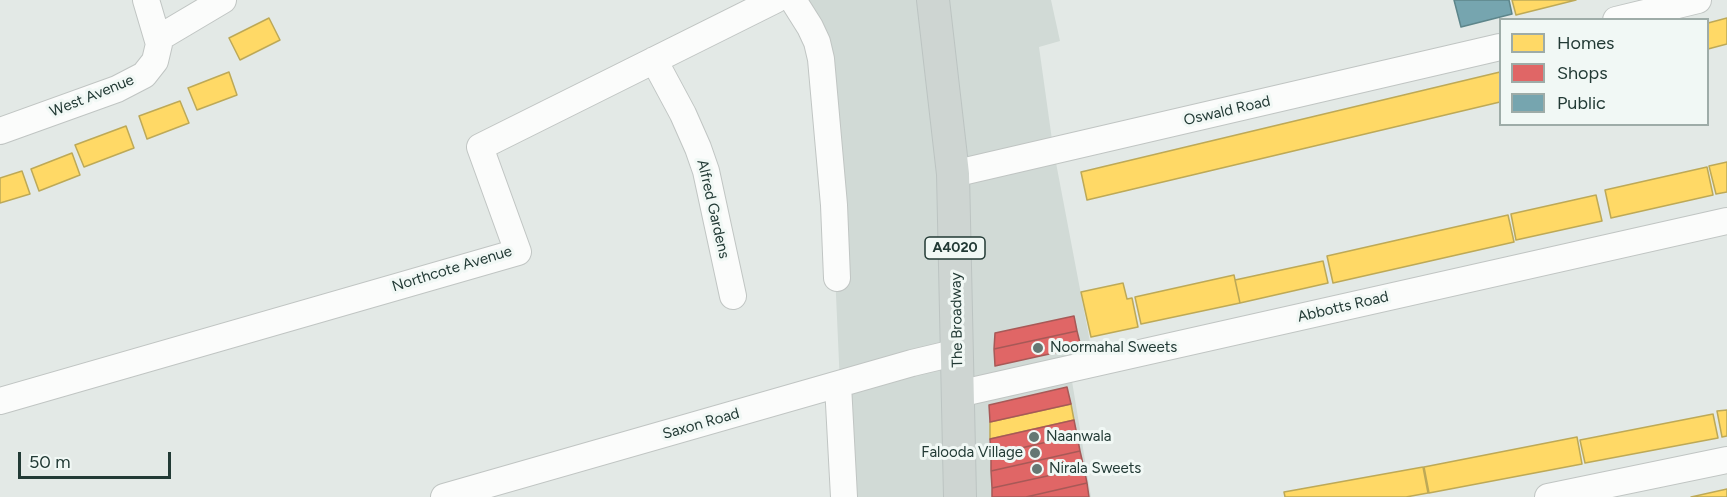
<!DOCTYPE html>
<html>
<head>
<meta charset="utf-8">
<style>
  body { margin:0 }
  #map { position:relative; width:1727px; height:497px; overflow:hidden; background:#e3e9e6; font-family:Figtree,sans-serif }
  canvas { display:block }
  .legend { position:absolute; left:1499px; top:18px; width:210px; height:108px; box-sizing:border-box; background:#f1f8f5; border:2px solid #9eaca8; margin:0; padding:8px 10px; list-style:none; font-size:18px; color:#223a35 }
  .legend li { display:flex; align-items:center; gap:12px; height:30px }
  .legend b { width:30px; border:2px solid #9eaca8 }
  .scale { position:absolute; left:18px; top:452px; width:153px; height:27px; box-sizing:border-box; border:3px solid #223a35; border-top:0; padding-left:8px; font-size:18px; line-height:21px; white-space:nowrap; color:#223a35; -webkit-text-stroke:4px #f1f8f5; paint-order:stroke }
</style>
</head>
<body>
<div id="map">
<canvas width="1727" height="497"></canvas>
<ul class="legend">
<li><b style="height:16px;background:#ffd966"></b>Homes</li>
<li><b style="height:16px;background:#e06666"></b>Shops</li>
<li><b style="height:16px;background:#76a5af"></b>Public</li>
</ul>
<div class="scale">50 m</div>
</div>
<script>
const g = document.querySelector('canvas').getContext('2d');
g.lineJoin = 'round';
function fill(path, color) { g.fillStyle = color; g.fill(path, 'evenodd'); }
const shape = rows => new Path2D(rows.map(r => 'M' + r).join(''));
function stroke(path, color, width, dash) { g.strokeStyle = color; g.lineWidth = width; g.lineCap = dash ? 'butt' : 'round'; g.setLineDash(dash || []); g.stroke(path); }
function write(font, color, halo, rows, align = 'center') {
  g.font = font + ' Figtree,sans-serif'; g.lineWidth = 6; g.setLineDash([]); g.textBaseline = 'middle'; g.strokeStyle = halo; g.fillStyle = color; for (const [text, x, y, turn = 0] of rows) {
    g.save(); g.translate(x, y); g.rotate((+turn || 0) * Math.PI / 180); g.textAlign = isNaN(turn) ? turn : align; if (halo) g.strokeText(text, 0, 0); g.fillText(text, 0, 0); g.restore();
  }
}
fill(shape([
  [794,0,1051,0,1060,41,1039,47,1053,147,1094,363,1070,369,1091,497,845,497,831,183,815,41]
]), '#d1dad6');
const homes = shape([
  [1512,0,1576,0,1516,15,1512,0],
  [269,18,280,40,240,60,229,38,269,18],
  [1727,18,1727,44,1708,49,1708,23,1727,18],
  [229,72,237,95,197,110,188,88,229,72],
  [1500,72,1500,102,1087,200,1081,172,1500,72],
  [180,101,189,123,147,139,139,116,180,101],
  [126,126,134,148,84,167,75,145,126,126],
  [72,153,80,175,39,191,31,169,72,153],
  [1727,162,1727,192,1716,194,1709,166,1727,162],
  [1707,167,1713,195,1611,218,1605,190,1707,167],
  [22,171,30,194,0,203,0,178,22,171],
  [1596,195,1602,221,1516,240,1511,214,1596,195],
  [1508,215,1514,242,1333,283,1327,256,1508,215],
  [1323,261,1328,283,1240,303,1235,280,1323,261],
  [1234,275,1240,303,1141,324,1135,297,1234,275],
  [1123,283,1127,299,1132,298,1138,327,1091,337,1081,292,1123,283],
  [1071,404,1074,420,990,439,990,422,1071,404],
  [1727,410,1727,436,1722,437,1717,411,1727,410],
  [1713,414,1718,438,1585,463,1580,440,1713,414],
  [1577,437,1582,464,1429,493,1424,467,1577,437],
  [1423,467,1428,493,1406,497,1285,497,1284,492,1423,467],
  [1727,489,1727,497,1691,497,1727,489]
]);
fill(homes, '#ffd966');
stroke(homes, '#bda957', 1.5);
const shops = shape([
  [1074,316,1077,331,994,349,995,333,1074,316],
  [1077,331,1081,347,995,366,994,349,1077,331],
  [1067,387,1071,404,990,422,989,405,1067,387],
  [1074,420,1077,435,991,455,990,439,1074,420],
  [1077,435,1080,451,991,471,991,455,1077,435],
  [1080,451,1084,468,992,488,991,471,1080,451],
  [1084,468,1087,483,1026,497,992,497,992,488,1084,468],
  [1087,483,1089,497,1026,497,1087,483]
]);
fill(shops, '#e06666');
stroke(shops, '#a75957', 1.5);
const public = shape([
  [1454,0,1509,0,1512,14,1461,27,1454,0]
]);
fill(public, '#76a5af');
stroke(public, '#5d858a', 1.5);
const minor = shape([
  [793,0,810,27,817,42,821,59,834,205,837,278],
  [1616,20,1698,0],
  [159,38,223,0],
  [654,60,683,114,698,148,706,171,733,296],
  [0,131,117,89,144,75,155,61,159,44,146,0],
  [953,174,1500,47],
  [838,385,844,497],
  [958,394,1727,221],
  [0,401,518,252,480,147,775,0],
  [444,497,912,363,958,352],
  [1548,497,1727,460]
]);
const major = shape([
  [933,0,953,174,960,497]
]);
stroke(minor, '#c0c5c3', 28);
stroke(major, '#bcc4c2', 34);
stroke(minor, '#fbfcfb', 26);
stroke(major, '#ced5d2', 32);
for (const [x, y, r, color] of [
  [1038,348,6,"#667773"],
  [1034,437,6,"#667773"],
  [1035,453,6,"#667773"],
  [1037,469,6,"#667773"]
]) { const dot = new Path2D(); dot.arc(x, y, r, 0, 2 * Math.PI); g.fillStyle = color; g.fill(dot); stroke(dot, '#f1f8f5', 2); }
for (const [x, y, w] of [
  [955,248,60]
]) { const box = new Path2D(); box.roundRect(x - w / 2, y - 11, w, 22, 4.5); g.fillStyle = '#f1f8f5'; g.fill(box); stroke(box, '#223a35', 1.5); }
write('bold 14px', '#223a35', null, [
  ["A4020",955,248]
]);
write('15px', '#223a35', '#f1f8f5', [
  ["West Avenue",92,96,-22],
  ["Oswald Road",1227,111,-13],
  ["Alfred Gardens",713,209,77],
  ["Northcote Avenue",452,269,-17],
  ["Abbotts Road",1343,307,-13],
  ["The Broadway",957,320,-91],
  ["Saxon Road",701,424,-16]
]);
write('15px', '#223a35', '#f1f8f5', [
  ["Noormahal Sweets",1050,348],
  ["Naanwala",1046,437],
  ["Falooda Village",1023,453,"right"],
  ["Nirala Sweets",1049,469]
], 'left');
</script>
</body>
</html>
